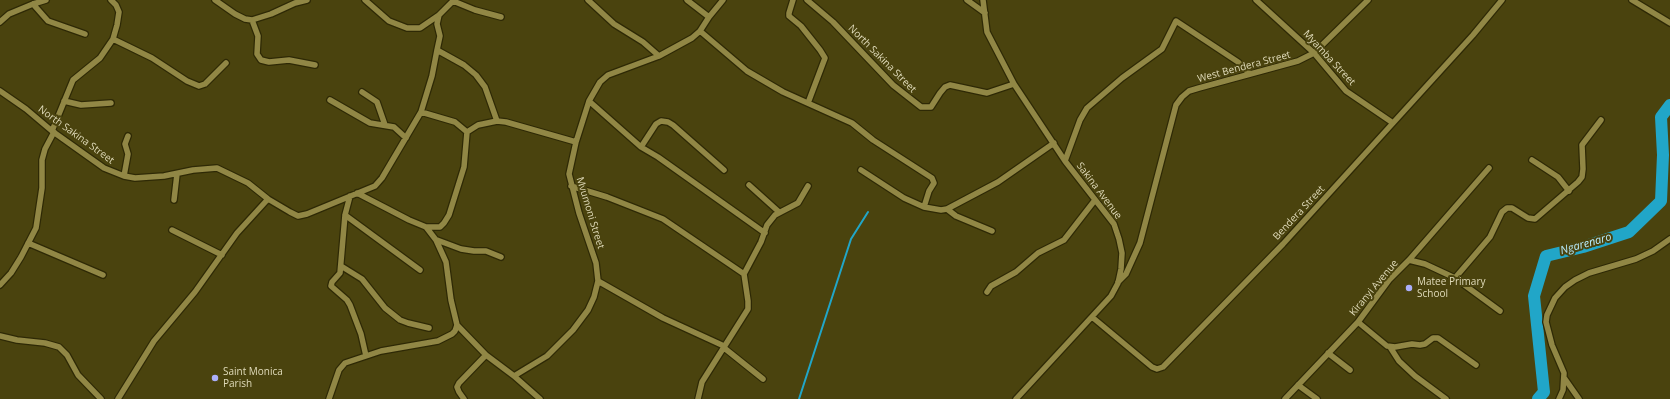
<!DOCTYPE html>
<html>
<head>
<meta charset="utf-8">
<style>
  body { margin:0 }
  canvas { display:block; background:#4a430e }
</style>
</head>
<body>
<canvas width="1670" height="399"></canvas>
<script>
const g = document.querySelector('canvas').getContext('2d');
g.lineJoin = 'round';
const shape = rows => new Path2D(rows.map(r => 'M' + r).join(''));
function stroke(path, color, width, dash) { g.strokeStyle = color; g.lineWidth = width; g.lineCap = dash ? 'butt' : 'round'; g.setLineDash(dash || []); g.stroke(path); }
function write(font, color, halo, rows, align = 'center') {
  g.font = font + ' "Open Sans",sans-serif'; g.lineWidth = 4; g.setLineDash([]); g.textBaseline = 'middle'; g.strokeStyle = halo; g.fillStyle = color; for (const [text, x, y, turn = 0] of rows) {
    g.save(); g.translate(x, y); g.rotate((+turn || 0) * Math.PI / 180); g.textAlign = isNaN(turn) ? turn : align; if (halo) g.strokeText(text, 0, 0); g.fillText(text, 0, 0); g.restore();
  }
}
stroke(shape([
  [799,399,851,239,868,212]
]), '#21a6c8', 2);
stroke(shape([
  [1538,399,1544,392,1534,296,1546,256,1583,247,1629,232,1661,201,1663,155,1661,117,1670,105]
]), '#21a6c8', 12);
const minor = shape([
  [215,0,235,14,245,19,252,20,271,14,295,3,307,0],
  [365,0,389,21,407,28,420,28,439,15],
  [588,0,614,24,643,42,659,56],
  [687,0,709,17],
  [793,0,789,13,789,16,801,26,820,50,825,58,808,103],
  [807,0,833,22,893,85,921,107,931,107,940,93,945,87,950,85,987,93,1014,84],
  [967,0,985,13],
  [983,0,987,32,1014,84,1065,161,1114,224,1119,239,1122,253,1121,269,1118,283,1111,296,1016,399],
  [1256,0,1314,53,1346,91,1393,123],
  [1632,0,1670,23],
  [453,1,475,10,501,17],
  [33,4,48,21,85,34],
  [252,20,258,36,257,54,261,60,269,62,289,60,315,65],
  [0,22,9,14,33,4,46,0],
  [700,31,747,71,783,92,852,123,873,140,932,178,934,183,929,191,924,207],
  [113,39,152,58,187,81,199,86,205,84,226,63],
  [437,50,464,65,476,75,485,87,497,121],
  [0,91,26,109,52,131,104,168,124,176,135,178,164,176,193,170,217,168,248,183,268,199,290,212,298,216,307,214,375,186,382,178,421,112,432,76,437,50,440,36,437,24,439,15,454,0],
  [362,92,377,102,385,125],
  [330,100,370,123,394,127,406,138],
  [64,101,81,105,111,103],
  [589,101,641,147,658,157,765,233],
  [421,112,455,122,467,132,464,167,449,215,444,223,440,227,426,227],
  [52,131,73,80,100,58,113,39,117,25,119,12,116,5,111,0],
  [467,132,478,125,497,121,506,122,576,142],
  [641,147,656,124,661,121,668,122,673,125,724,170],
  [1532,160,1558,177,1569,191],
  [1065,161,1080,120,1087,108,1122,78,1162,49,1176,21,1238,62,1250,74],
  [861,170,904,198,924,207,941,210,947,209,998,182,1054,143],
  [124,176,128,154,125,144,128,136],
  [749,185,779,212],
  [571,186,607,197,663,219,744,274],
  [350,196,345,215,340,273,332,282,331,286,347,300,350,305,361,334,366,356],
  [174,200,177,174],
  [947,209,956,216,992,231],
  [345,215,420,270],
  [172,230,222,255],
  [437,240,461,249,474,251,486,251,501,257],
  [28,243,103,275],
  [1409,260,1425,264,1455,278,1500,311],
  [341,266,362,279,385,308,400,320,408,323,429,328],
  [1455,278,1490,237,1502,212,1507,208,1512,208,1528,218,1535,219,1578,182,1582,177,1583,169,1582,145,1601,120],
  [598,281,663,318,724,346],
  [1118,282,1126,274,1140,243,1176,105,1182,97,1189,91,1199,88,1298,61,1314,53,1368,0],
  [0,285,11,273,21,257,36,228,42,188,42,160,45,149,54,132],
  [987,292,991,286,1016,272,1038,253,1064,240,1095,200],
  [1092,317,1152,367,1157,369,1163,367,1283,244,1473,35,1502,0],
  [1358,322,1387,346,1395,347,1412,344,1420,345,1425,344,1433,338,1438,338,1476,365],
  [457,325,486,355,514,376,540,399],
  [0,336,17,340,45,343,59,347,67,355,78,375,101,399],
  [723,347,763,379],
  [1390,347,1399,361,1415,376,1446,399],
  [1328,353,1350,370],
  [514,376,547,356,573,330,588,310,594,297,598,281,596,263,579,213,569,174,576,142,589,101,600,82,608,75,659,56,692,38,700,31,709,17,723,0],
  [1565,379,1579,399],
  [1298,385,1317,399],
  [118,399,154,341,195,292,237,233,268,199],
  [329,399,339,370,345,363,381,351,438,341,452,334,455,331,457,325,451,300,446,262,436,240,426,227,409,220,357,193],
  [464,399,459,392,457,387,459,383,486,355],
  [698,399,702,382,748,309,748,301,744,274,761,242,767,225,775,215,798,203,808,186],
  [1285,399,1358,322,1389,280,1409,260,1489,168],
  [1559,399,1563,390,1564,373,1552,345,1546,322,1547,315,1555,298,1565,287,1575,280,1589,273,1636,259,1653,251,1670,239]
]);
stroke(minor, '#2e2905', 8);
stroke(minor, '#918745', 5.5);
for (const [x, y, r, color] of [
  [1409,288,4,"#abaffb"],
  [215,378,4,"#abaffb"]
]) { const dot = new Path2D(); dot.arc(x, y, r, 0, 2 * Math.PI); g.fillStyle = color; g.fill(dot); stroke(dot, '#4a430e', 1.5); }
write('10px', '#e0dbba', '#4a430e', [
  ["Myamba Street",1329,58,47],
  ["North Sakina Street",882,59,45],
  ["West Bendera Street",1244,67,-15],
  ["North Sakina Street",76,135,36],
  ["Sakina Avenue",1099,191,53],
  ["Mvumoni Street",590,213,73],
  ["Bendera Street",1299,213,-47],
  ["Kiranyi Avenue",1374,288,-50]
]);
write('10px', '#e0dbba', '#4a430e', [
  ["Matee Primary",1417,282],
  ["School",1417,294],
  ["Saint Monica",223,372],
  ["Parish",223,384]
], 'left');
write('italic 11px', '#b7ebfd', '#4a430e', [
  ["Ngarenaro",1586,244,-16]
]);
</script>
</body>
</html>
